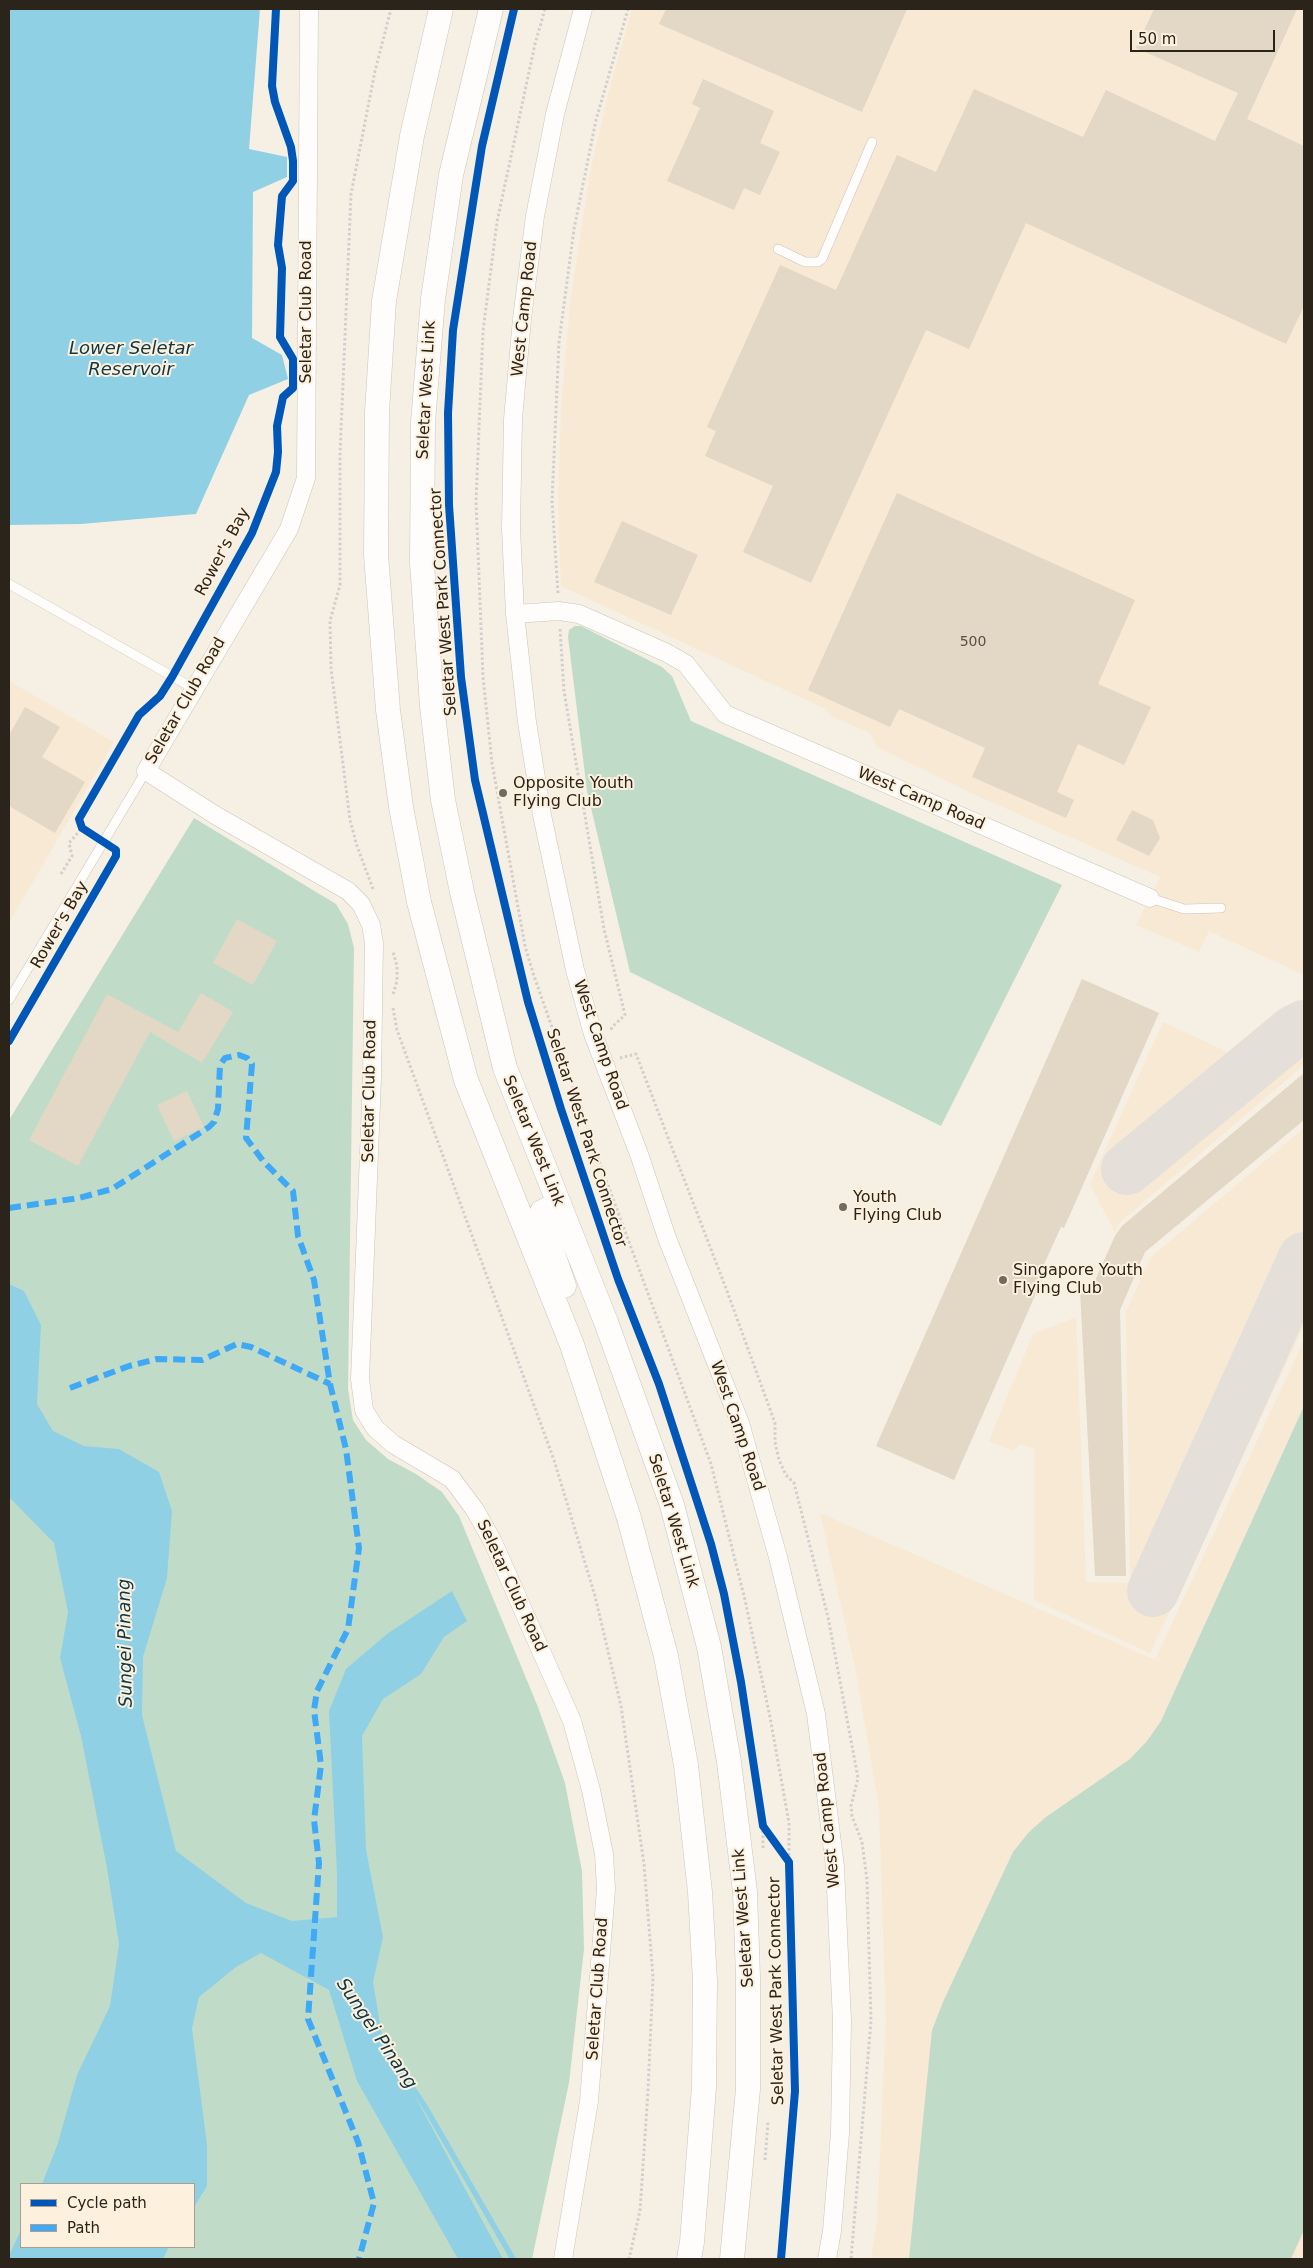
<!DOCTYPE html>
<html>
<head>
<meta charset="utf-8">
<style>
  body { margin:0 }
  #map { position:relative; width:1313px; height:2268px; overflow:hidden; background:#f6efe4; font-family:"DejaVu Sans",sans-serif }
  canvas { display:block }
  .frame { position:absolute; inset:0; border:10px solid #2a241b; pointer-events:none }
  .legend { position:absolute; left:20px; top:2183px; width:175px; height:65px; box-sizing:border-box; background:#fdf0dd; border:1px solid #a99e8f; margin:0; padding:6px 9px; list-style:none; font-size:15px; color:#2a241b }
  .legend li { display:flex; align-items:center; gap:10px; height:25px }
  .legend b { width:25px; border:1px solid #a99e8f }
  .scale { position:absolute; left:1130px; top:30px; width:145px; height:22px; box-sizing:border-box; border:2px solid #2a241b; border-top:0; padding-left:6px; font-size:15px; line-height:18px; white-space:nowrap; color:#2a241b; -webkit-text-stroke:4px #fdf0dd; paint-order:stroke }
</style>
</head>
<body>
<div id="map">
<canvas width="1313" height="2268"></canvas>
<div class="frame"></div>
<ul class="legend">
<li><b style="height:6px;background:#0057b8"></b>Cycle path</li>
<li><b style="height:6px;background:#3fa9f5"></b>Path</li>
</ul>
<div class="scale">50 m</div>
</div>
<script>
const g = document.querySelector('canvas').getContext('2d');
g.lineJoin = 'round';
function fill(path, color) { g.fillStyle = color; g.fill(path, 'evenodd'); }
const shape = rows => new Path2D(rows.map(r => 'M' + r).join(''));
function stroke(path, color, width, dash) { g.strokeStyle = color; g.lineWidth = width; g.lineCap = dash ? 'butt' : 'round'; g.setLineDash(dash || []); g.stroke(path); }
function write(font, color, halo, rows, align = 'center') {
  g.font = font + ' "DejaVu Sans",sans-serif'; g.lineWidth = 4; g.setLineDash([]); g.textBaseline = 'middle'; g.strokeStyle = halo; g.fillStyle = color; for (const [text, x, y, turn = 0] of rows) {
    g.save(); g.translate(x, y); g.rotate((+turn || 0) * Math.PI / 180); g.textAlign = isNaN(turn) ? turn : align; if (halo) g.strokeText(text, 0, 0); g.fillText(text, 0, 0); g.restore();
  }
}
fill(shape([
  [632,9,1304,9,1304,975,1209,931,1199,952,1136,925,1160,877,971,793,877,747,870,733,831,716,826,709,561,586,558,506,561,408,570,304,590,173,609,91],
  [9,681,114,742,9,923],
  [1304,999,1304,1065,1118,1224,1115,1232,1090,1184,1163,1022,1234,1055],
  [1304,1128,1304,1326,1150,1653,1034,1600,1035,1449,1021,1444,1013,1451,989,1441,1033,1334,1076,1317,1086,1582,1130,1583,1126,1312,1151,1257],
  [1304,1340,1304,2259,871,2259,877,2223,886,2020,879,1807,855,1667,820,1513,1155,1660]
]), '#f8e9d4');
fill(shape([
  [575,626,581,626,662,667,672,676,691,721,1062,885,941,1126,630,972,587,791,568,637,569,630],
  [194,818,336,904,348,924,354,948,348,1389,353,1420,366,1440,388,1459,416,1474,442,1492,459,1516,538,1707,565,1783,582,1871,584,1949,569,2083,532,2259,9,2259,9,1120],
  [21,2184,194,2184,194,2247,21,2247],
  [1304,1406,1304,2230,1291,2259,909,2259,932,2030,943,2002,1013,1852,1029,1832,1046,1817,1130,1759,1147,1741,1161,1721]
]), '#c0dcc9');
fill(shape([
  [9,9,260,9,249,149,287,157,287,177,253,192,252,338,282,355,288,379,249,395,196,514,81,524,9,525],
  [9,1284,24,1291,41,1325,37,1404,53,1431,84,1446,119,1449,159,1472,172,1511,167,1578,143,1657,142,1715,176,1851,246,1903,292,1921,337,1917,337,1873,329,1711,346,1669,387,1634,452,1591,467,1621,444,1637,421,1674,383,1699,362,1736,366,1850,383,1937,373,1982,382,2035,503,2259,458,2259,357,2081,329,1990,261,1953,236,1967,199,1997,192,2028,207,2145,207,2186,194,2207,194,2184,42,2184,58,2143,77,2075,110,2006,119,1944,107,1868,81,1736,60,1658,68,1612,54,1543,9,1497],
  [21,2230,21,2247,169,2247,163,2259,9,2259,9,2255]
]), '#90d0e5');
stroke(shape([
  [399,2068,424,2105,513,2259]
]), '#90d0e5', 5.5);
stroke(shape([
  [1127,1169,1294,1031,1304,1026],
  [1153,1591,1304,1258]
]), '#e4e0d9', 52);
fill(shape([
  [666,9,907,9,862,112,659,24],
  [1154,9,1297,9,1247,119,1304,146,1304,306,1286,344,1026,223,969,349,926,330,811,583,743,552,773,486,705,456,716,431,707,427,780,265,836,290,897,155,936,172,974,89,1083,137,1106,90,1215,141,1238,93,1136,48],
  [703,79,774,111,760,143,780,152,760,195,744,188,734,210,667,181,700,108,692,104],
  [897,493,1135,600,1098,684,1151,707,1124,765,1078,744,1057,792,1074,800,1066,818,972,777,985,748,899,709,890,727,808,690],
  [622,521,698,555,671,615,594,582],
  [25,707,60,727,42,757,85,782,55,833,9,806,9,735],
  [1132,810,1153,820,1160,838,1149,856,1116,840],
  [237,919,277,941,253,985,213,963],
  [1082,979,1159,1013,1064,1228,1061,1227,1040,1273,1044,1275,954,1480,876,1446],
  [201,993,233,1012,202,1063,150,1032,78,1166,29,1140,107,994,178,1032],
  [1304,1073,1304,1120,1145,1252,1120,1310,1126,1576,1095,1576,1080,1290,1089,1294,1115,1236,1122,1226],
  [187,1091,204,1127,174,1141,157,1105]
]), '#e3d7c5');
const service = shape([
  [778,249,805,262,818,262,822,259,872,142],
  [9,584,193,688],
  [1150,898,1184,909,1221,908],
  [9,1000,146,771]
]);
const minor = shape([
  [309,9,306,478,289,529,146,771,215,815,348,891,361,904,371,925,374,943,372,1078,360,1379,364,1410,375,1428,393,1444,452,1479,475,1510,493,1542,572,1721,591,1790,604,1854,606,1889,589,2101,563,2259],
  [583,9,555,114,535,216,522,319,513,419,511,528,515,614,527,722,542,815,575,970,593,1034,639,1154,667,1238,740,1423,778,1557,816,1714,835,1867,842,2021,840,2133,832,2231,827,2259],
  [515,614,559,611,579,614,667,653,686,664,725,714,1150,898]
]);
const secondary = shape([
  [441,9,412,136,384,301,377,412,376,555,388,710,401,807,419,902,466,1080,572,1345,629,1518,666,1656,686,1765,700,1892,705,1981,704,2087,692,2242,689,2259],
  [491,9,451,175,433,299,423,422,422,563,432,706,443,800,462,892,505,1068,606,1322,672,1505,709,1647,729,1762,745,1892,748,1977,748,2089,732,2259],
  [558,1204,542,1212,541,1219,564,1286]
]);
stroke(service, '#cbc5bb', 10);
stroke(minor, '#cbc5bb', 19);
stroke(secondary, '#cbc5bb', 25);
stroke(shape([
  [545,9,535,44,497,222,483,331,476,501,483,677,492,763,525,946,533,973,591,1139,711,1464,745,1600,770,1717,789,1823,789,1862],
  [558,593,552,501,559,342,574,229,596,120,628,9],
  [560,629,564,691,604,929,625,1015,612,1027,611,1030],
  [61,874,72,856,69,843,82,828],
  [373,889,357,846,350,820,331,668,330,621,340,585,340,454,351,194,375,71,391,9],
  [393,994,397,981,397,966,393,952],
  [393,1008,397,1030,554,1460,595,1596,621,1706,644,1864,653,1977,648,2091,640,2211,629,2259],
  [620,1058,636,1054,727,1291,775,1423,775,1442,779,1460,786,1475,794,1483,828,1617,858,1778,851,1806,852,1816,862,1842,867,1880,871,2021,851,2259],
  [763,1848,763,1826],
  [765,2160,768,2122]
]), '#d1cfcc', 3, [2.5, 2.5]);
stroke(service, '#fefdfb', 9);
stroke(minor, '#fefdfb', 18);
stroke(secondary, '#fefdfb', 24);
stroke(shape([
  [9,1208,79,1198,112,1189,209,1127,214,1122,218,1109,220,1065,225,1058,239,1055,247,1058,252,1064,246,1138,264,1162,293,1191,298,1236,314,1280,330,1384,346,1449,359,1548,348,1629,317,1691,314,1710,321,1765,314,1820,319,1863,308,2019,358,2142,374,2203,359,2259],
  [70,1388,129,1366,157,1359,202,1360,237,1344,251,1347,330,1384]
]), '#3fa9f5', 6, [12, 6]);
stroke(shape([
  [514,9,482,146,453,330,448,413,449,505,461,677,475,780,528,1002,561,1109,618,1279,659,1384,711,1544,724,1594,741,1682,763,1826,789,1862,795,2091,781,2259],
  [9,1041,116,856,116,850,82,828,79,819,139,715,160,696,172,677,252,533,276,472,278,452,277,426,283,397,293,388,293,359,280,337,282,268,278,245,282,196,293,181,293,161,291,147,275,102,272,86,276,9]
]), '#0057b8', 8);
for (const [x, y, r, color] of [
  [503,793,5,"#716b61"],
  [843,1207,5,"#716b61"],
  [1003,1280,5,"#716b61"]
]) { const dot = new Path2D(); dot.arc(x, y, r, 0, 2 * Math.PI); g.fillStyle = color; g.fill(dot); stroke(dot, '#fdf0dd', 2); }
write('14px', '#585146', null, [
  ["500",973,642]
]);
write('16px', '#2a241b', '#fdf0dd', [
  ["West Camp Road",525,309,-84],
  ["Seletar Club Road",307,312,-90],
  ["Seletar West Link",427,390,-87],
  ["Rower's Bay",223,552,-62],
  ["Seletar West Park Connector",444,602,-94],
  ["Seletar Club Road",186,701,-60],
  ["West Camp Road",921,799,23],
  ["Rower's Bay",60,925,-60],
  ["West Camp Road",600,1045,71],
  ["Seletar Club Road",370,1091,-89],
  ["Seletar West Park Connector",586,1138,72],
  ["Seletar West Link",533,1141,68],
  ["West Camp Road",737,1426,71],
  ["Seletar West Link",673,1521,73],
  ["Seletar Club Road",511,1586,65],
  ["West Camp Road",828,1820,-96],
  ["Seletar West Link",744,1918,-94],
  ["Seletar Club Road",598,1989,-86],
  ["Seletar West Park Connector",777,1991,-91]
]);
write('16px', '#2a241b', '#fdf0dd', [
  ["Opposite Youth",513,784],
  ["Flying Club",513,802],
  ["Youth",853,1198],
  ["Flying Club",853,1216],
  ["Singapore Youth",1013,1271],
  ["Flying Club",1013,1289]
], 'left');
write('italic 18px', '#0c3746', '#fdf0dd', [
  ["Lower Seletar",131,349],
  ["Reservoir",131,370],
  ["Sungei Pinang",126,1643,-91],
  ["Sungei Pinang",376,2034,56]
]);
</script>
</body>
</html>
